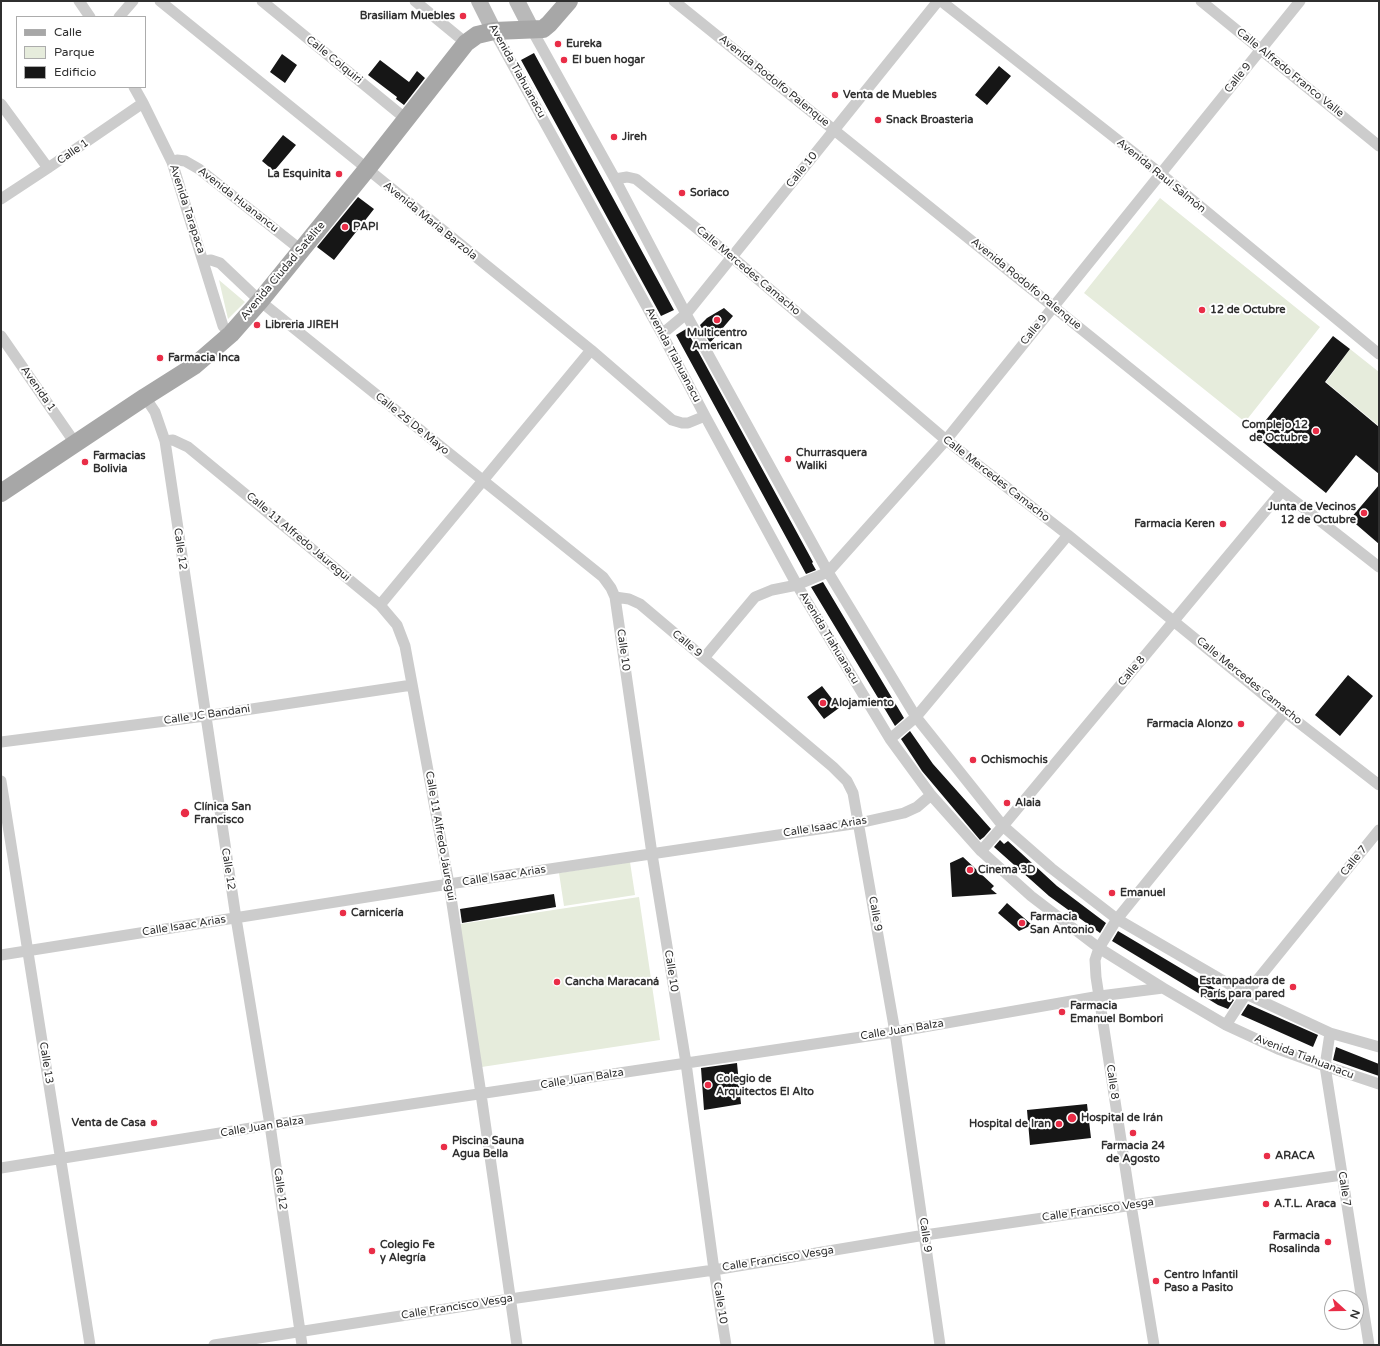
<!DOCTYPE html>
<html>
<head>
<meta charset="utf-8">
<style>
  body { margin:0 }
  #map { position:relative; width:1380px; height:1346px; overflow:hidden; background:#fff; font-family:"Varela Round",sans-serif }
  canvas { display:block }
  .frame { position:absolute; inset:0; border:2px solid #2f2f2f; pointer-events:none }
  .legend { position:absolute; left:16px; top:16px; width:130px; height:72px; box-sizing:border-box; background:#fff; border:1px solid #acacac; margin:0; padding:5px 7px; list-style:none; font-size:12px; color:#2f2f2f }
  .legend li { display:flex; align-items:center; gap:8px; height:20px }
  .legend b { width:20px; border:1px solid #acacac }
  .north { position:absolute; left:1324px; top:1290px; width:40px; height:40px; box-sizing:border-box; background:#fff; border:1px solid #acacac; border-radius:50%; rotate:111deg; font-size:11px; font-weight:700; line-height:16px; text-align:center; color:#2f2f2f }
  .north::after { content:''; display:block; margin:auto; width:14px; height:18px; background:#e92d47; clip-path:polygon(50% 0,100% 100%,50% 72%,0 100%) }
</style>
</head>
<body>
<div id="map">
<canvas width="1380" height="1346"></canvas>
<div class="frame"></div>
<ul class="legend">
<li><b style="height:5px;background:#a7a7a7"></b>Calle</li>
<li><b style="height:11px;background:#e6ecdc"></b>Parque</li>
<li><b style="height:11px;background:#161616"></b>Edificio</li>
</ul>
<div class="north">N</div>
</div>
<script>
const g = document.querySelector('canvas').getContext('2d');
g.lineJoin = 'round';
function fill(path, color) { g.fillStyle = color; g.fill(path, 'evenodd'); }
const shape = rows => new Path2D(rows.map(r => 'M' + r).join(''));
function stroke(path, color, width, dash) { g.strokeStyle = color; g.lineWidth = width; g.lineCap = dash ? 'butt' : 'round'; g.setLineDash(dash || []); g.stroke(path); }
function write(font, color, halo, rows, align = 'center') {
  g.font = font + ' "Varela Round",sans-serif'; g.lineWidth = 4; g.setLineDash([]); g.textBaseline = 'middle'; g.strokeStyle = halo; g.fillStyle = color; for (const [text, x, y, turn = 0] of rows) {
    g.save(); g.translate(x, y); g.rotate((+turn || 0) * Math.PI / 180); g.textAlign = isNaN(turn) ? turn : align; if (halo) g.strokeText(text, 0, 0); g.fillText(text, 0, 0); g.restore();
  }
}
fill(shape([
  [1160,198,1320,327,1245,422,1084,293],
  [219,280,245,302,228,319],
  [1350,349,1379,372,1379,426,1326,382],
  [630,862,635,895,564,906,559,873],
  [639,897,660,1040,475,1068,454,925]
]), '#e6ecdc');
fill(shape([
  [534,53,674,310,661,316,521,60],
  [282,54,297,65,285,83,270,72],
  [380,60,409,82,417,71,425,78,404,105,396,99,397,97,368,75],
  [999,66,1011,76,987,105,975,95],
  [283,135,296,145,274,171,262,161],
  [358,197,374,209,334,260,317,247],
  [724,308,733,316,710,343,700,325,707,318],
  [686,329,813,562,812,563,816,570,806,574,676,335],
  [1333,336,1350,349,1325,382,1379,427,1379,474,1356,455,1326,493,1254,435],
  [1379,485,1379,544,1350,519],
  [823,582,904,718,895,726,811,587],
  [1348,675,1373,696,1340,736,1315,715],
  [822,686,839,708,824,719,807,697],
  [910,731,933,764,991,829,984,837,980,840,922,771,901,739],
  [1000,840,1004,844,1008,841,1057,886,1106,923,1100,933,1049,896,994,847],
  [963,857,994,886,991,889,997,894,952,897,950,863],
  [554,894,556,907,462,923,460,909],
  [1007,903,1032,925,1019,931,998,913],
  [1118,931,1234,1000,1228,1009,1218,1005,1112,941],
  [1248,1004,1318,1035,1313,1047,1241,1015],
  [1336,1047,1379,1064,1379,1076,1333,1060],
  [737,1063,741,1104,704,1110,701,1068],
  [1087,1104,1091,1138,1030,1145,1027,1110]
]), '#161616');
stroke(shape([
  [79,1,90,17],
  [160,1,591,350,672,420,682,423,688,423,705,416],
  [262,1,406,119],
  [415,1,466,43],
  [674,1,1282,491,1379,567],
  [941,1,1161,174,1379,354],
  [1201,1,1379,146],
  [119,17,133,1],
  [532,30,615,179,686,314,828,572,916,717,1003,826,1051,868,1117,919,1246,994,1330,1033,1379,1047],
  [494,31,662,334,705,416,797,585,890,739,931,795,981,851,1031,896,1099,948,1163,988,1226,1025,1278,1049,1325,1066,1379,1084],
  [134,87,143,103,172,162,219,313,223,326,231,334],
  [1,104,48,168],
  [172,162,177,160,185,161,199,169,301,250],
  [615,179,627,177,636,179,732,257,946,440,1068,535,1285,712,1379,785],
  [1,199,48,168,143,103],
  [203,261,211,260,220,263,260,301,603,577,611,588,615,597,652,854,686,1063,714,1270,726,1345],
  [662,334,686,314,938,1],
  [1,336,75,443],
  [145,397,155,412,165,441,236,918,270,1125,302,1345],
  [165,441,173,440,188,447,380,605,397,625,405,646,449,884,481,1094,517,1345],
  [615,597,629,599,640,604,833,767,847,781,853,793,895,1032,940,1345],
  [380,605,591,350],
  [704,658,755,597,772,590,797,585,828,572,946,440,1300,1],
  [890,739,916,717,1068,535],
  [1,742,205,716,412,685],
  [1,781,90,1345],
  [981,851,1003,826,1282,491],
  [1,955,449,884,859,823,904,813,917,807,931,795],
  [1226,1025,1246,994,1379,830],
  [1330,1033,1325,1066,1369,1345],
  [1,1168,270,1125,895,1032,1100,996,1163,988],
  [214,1345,510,1299,714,1270,925,1235,1342,1175],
  [1154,1345,1131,1205,1096,977,1095,960,1099,948,1117,919,1285,712]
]), '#ccc', 11);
stroke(shape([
  [479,1,494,31],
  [517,1,532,30]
]), '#b9b9b9', 16);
stroke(shape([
  [1,493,145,397,194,366,231,334,260,301,367,169,466,43,477,35,494,31,543,29,549,24,569,1]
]), '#a7a7a7', 18);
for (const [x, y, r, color] of [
  [463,16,4,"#e92d47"],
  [558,44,4,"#e92d47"],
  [564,60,4,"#e92d47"],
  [835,95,4,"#e92d47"],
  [878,120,4,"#e92d47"],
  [614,137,4,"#e92d47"],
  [339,174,4,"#e92d47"],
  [682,193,4,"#e92d47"],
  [345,227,4,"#e92d47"],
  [1202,310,4,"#e92d47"],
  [717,320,4,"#e92d47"],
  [257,325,4,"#e92d47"],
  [160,358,4,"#e92d47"],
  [1316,431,4,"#e92d47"],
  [788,459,4,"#e92d47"],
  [85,462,4,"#e92d47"],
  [1364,513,4,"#e92d47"],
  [1223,524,4,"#e92d47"],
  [823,703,4,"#e92d47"],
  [1241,724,4,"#e92d47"],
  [973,760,4,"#e92d47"],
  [1007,803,4,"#e92d47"],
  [185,813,5,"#e92d47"],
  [970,870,4,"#e92d47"],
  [1112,893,4,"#e92d47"],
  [343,913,4,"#e92d47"],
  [1022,923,4,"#e92d47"],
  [557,982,4,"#e92d47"],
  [1293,987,4,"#e92d47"],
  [1062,1012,4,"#e92d47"],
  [708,1085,4,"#e92d47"],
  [1072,1118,5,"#e92d47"],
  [154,1123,4,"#e92d47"],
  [1059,1124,4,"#e92d47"],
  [1133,1133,4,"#e92d47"],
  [444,1147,4,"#e92d47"],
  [1267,1156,4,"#e92d47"],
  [1266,1204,4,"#e92d47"],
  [1328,1242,4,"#e92d47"],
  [372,1251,4,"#e92d47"],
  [1156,1281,4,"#e92d47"]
]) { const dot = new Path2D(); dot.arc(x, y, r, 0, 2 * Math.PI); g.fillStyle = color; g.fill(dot); stroke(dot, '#fff', 1.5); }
write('bold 11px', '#2f2f2f', '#fff', [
  ["Brasiliam Muebles",455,16,"right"],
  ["Eureka",566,44],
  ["El buen hogar",572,60],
  ["Venta de Muebles",843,95],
  ["Snack Broasteria",886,120],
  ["Jireh",622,137],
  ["La Esquinita",331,174,"right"],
  ["Soriaco",690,193],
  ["PAPI",353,227],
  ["12 de Octubre",1210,310],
  ["Libreria JIREH",265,325],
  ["Multicentro",717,333,"center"],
  ["American",717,346,"center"],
  ["Farmacia Inca",168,358],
  ["Complejo 12",1308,425,"right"],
  ["de Octubre",1308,438,"right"],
  ["Churrasquera",796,453],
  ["Waliki",796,466],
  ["Farmacias",93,456],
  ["Bolivia",93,469],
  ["Junta de Vecinos",1356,507,"right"],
  ["12 de Octubre",1356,520,"right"],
  ["Farmacia Keren",1215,524,"right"],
  ["Alojamiento",831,703],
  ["Farmacia Alonzo",1233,724,"right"],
  ["Ochismochis",981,760],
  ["Alaia",1015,803],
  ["Clínica San",194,807],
  ["Francisco",194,820],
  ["Cinema 3D",978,870],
  ["Emanuel",1120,893],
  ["Carnicería",351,913],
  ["Farmacia",1030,917],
  ["San Antonio",1030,930],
  ["Estampadora de",1285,981,"right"],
  ["París para pared",1285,994,"right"],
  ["Cancha Maracaná",565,982],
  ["Farmacia",1070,1006],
  ["Emanuel Bombori",1070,1019],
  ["Colegio de",716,1079],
  ["Arquitectos El Alto",716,1092],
  ["Hospital de Irán",1081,1118],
  ["Venta de Casa",146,1123,"right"],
  ["Hospital de Iran",1051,1124,"right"],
  ["Piscina Sauna",452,1141],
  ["Agua Bella",452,1154],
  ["Farmacia 24",1133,1146,"center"],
  ["de Agosto",1133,1159,"center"],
  ["ARACA",1275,1156],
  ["A.T.L. Araca",1274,1204],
  ["Farmacia",1320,1236,"right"],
  ["Rosalinda",1320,1249,"right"],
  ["Colegio Fe",380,1245],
  ["y Alegría",380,1258],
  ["Centro Infantil",1164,1275],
  ["Paso a Pasito",1164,1288]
], 'left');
write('11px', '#2f2f2f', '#fff', [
  ["Calle Colquiri",334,60,39],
  ["Avenida Tiahuanacu",517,71,61],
  ["Calle Alfredo Franco Valle",1290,73,39],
  ["Calle 9",1238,78,-51],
  ["Avenida Rodolfo Palenque",774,81,39],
  ["Calle 1",73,152,-35],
  ["Calle 10",802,170,-51],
  ["Avenida Raul Salmón",1161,176,39],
  ["Avenida Huanancu",238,200,38],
  ["Avenida Tarapaca",187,209,72],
  ["Avenida Maria Barzola",430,221,39],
  ["Avenida Ciudad Satélite",283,271,-50],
  ["Calle Mercedes Camacho",748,271,40],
  ["Avenida Rodolfo Palenque",1026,284,39],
  ["Calle 9",1034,330,-51],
  ["Avenida Tiahuanacu",673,355,62],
  ["Avenida 1",38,389,55],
  ["Calle 25 De Mayo",412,424,39],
  ["Calle Mercedes Camacho",996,479,38],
  ["Calle 11 Alfredo Jáuregui",298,537,40],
  ["Calle 12",180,549,82],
  ["Avenida Tiahuanacu",829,638,59],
  ["Calle 9",687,644,40],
  ["Calle 10",623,650,82],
  ["Calle 8",1132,671,-50],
  ["Calle Mercedes Camacho",1249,681,39],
  ["Calle JC Bandani",207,715,-8],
  ["Calle Isaac Arias",825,827,-9],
  ["Calle 11 Alfredo Jáuregui",440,836,80],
  ["Calle 7",1354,861,-51],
  ["Calle 12",228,869,81],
  ["Calle Isaac Arias",504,876,-9],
  ["Calle 9",875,914,80],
  ["Calle Isaac Arias",184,926,-9],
  ["Calle 10",671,971,81],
  ["Calle Juan Balza",902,1030,-9],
  ["Avenida Tiahuanacu",1304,1057,21],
  ["Calle 13",46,1063,81],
  ["Calle Juan Balza",582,1079,-9],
  ["Calle 8",1112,1082,82],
  ["Calle Juan Balza",262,1127,-9],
  ["Calle 12",280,1189,82],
  ["Calle 7",1344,1189,81],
  ["Calle Francisco Vesga",1098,1210,-8],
  ["Calle 9",925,1235,82],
  ["Calle Francisco Vesga",778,1259,-9],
  ["Calle 10",720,1303,81],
  ["Calle Francisco Vesga",457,1307,-9]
]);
</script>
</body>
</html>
